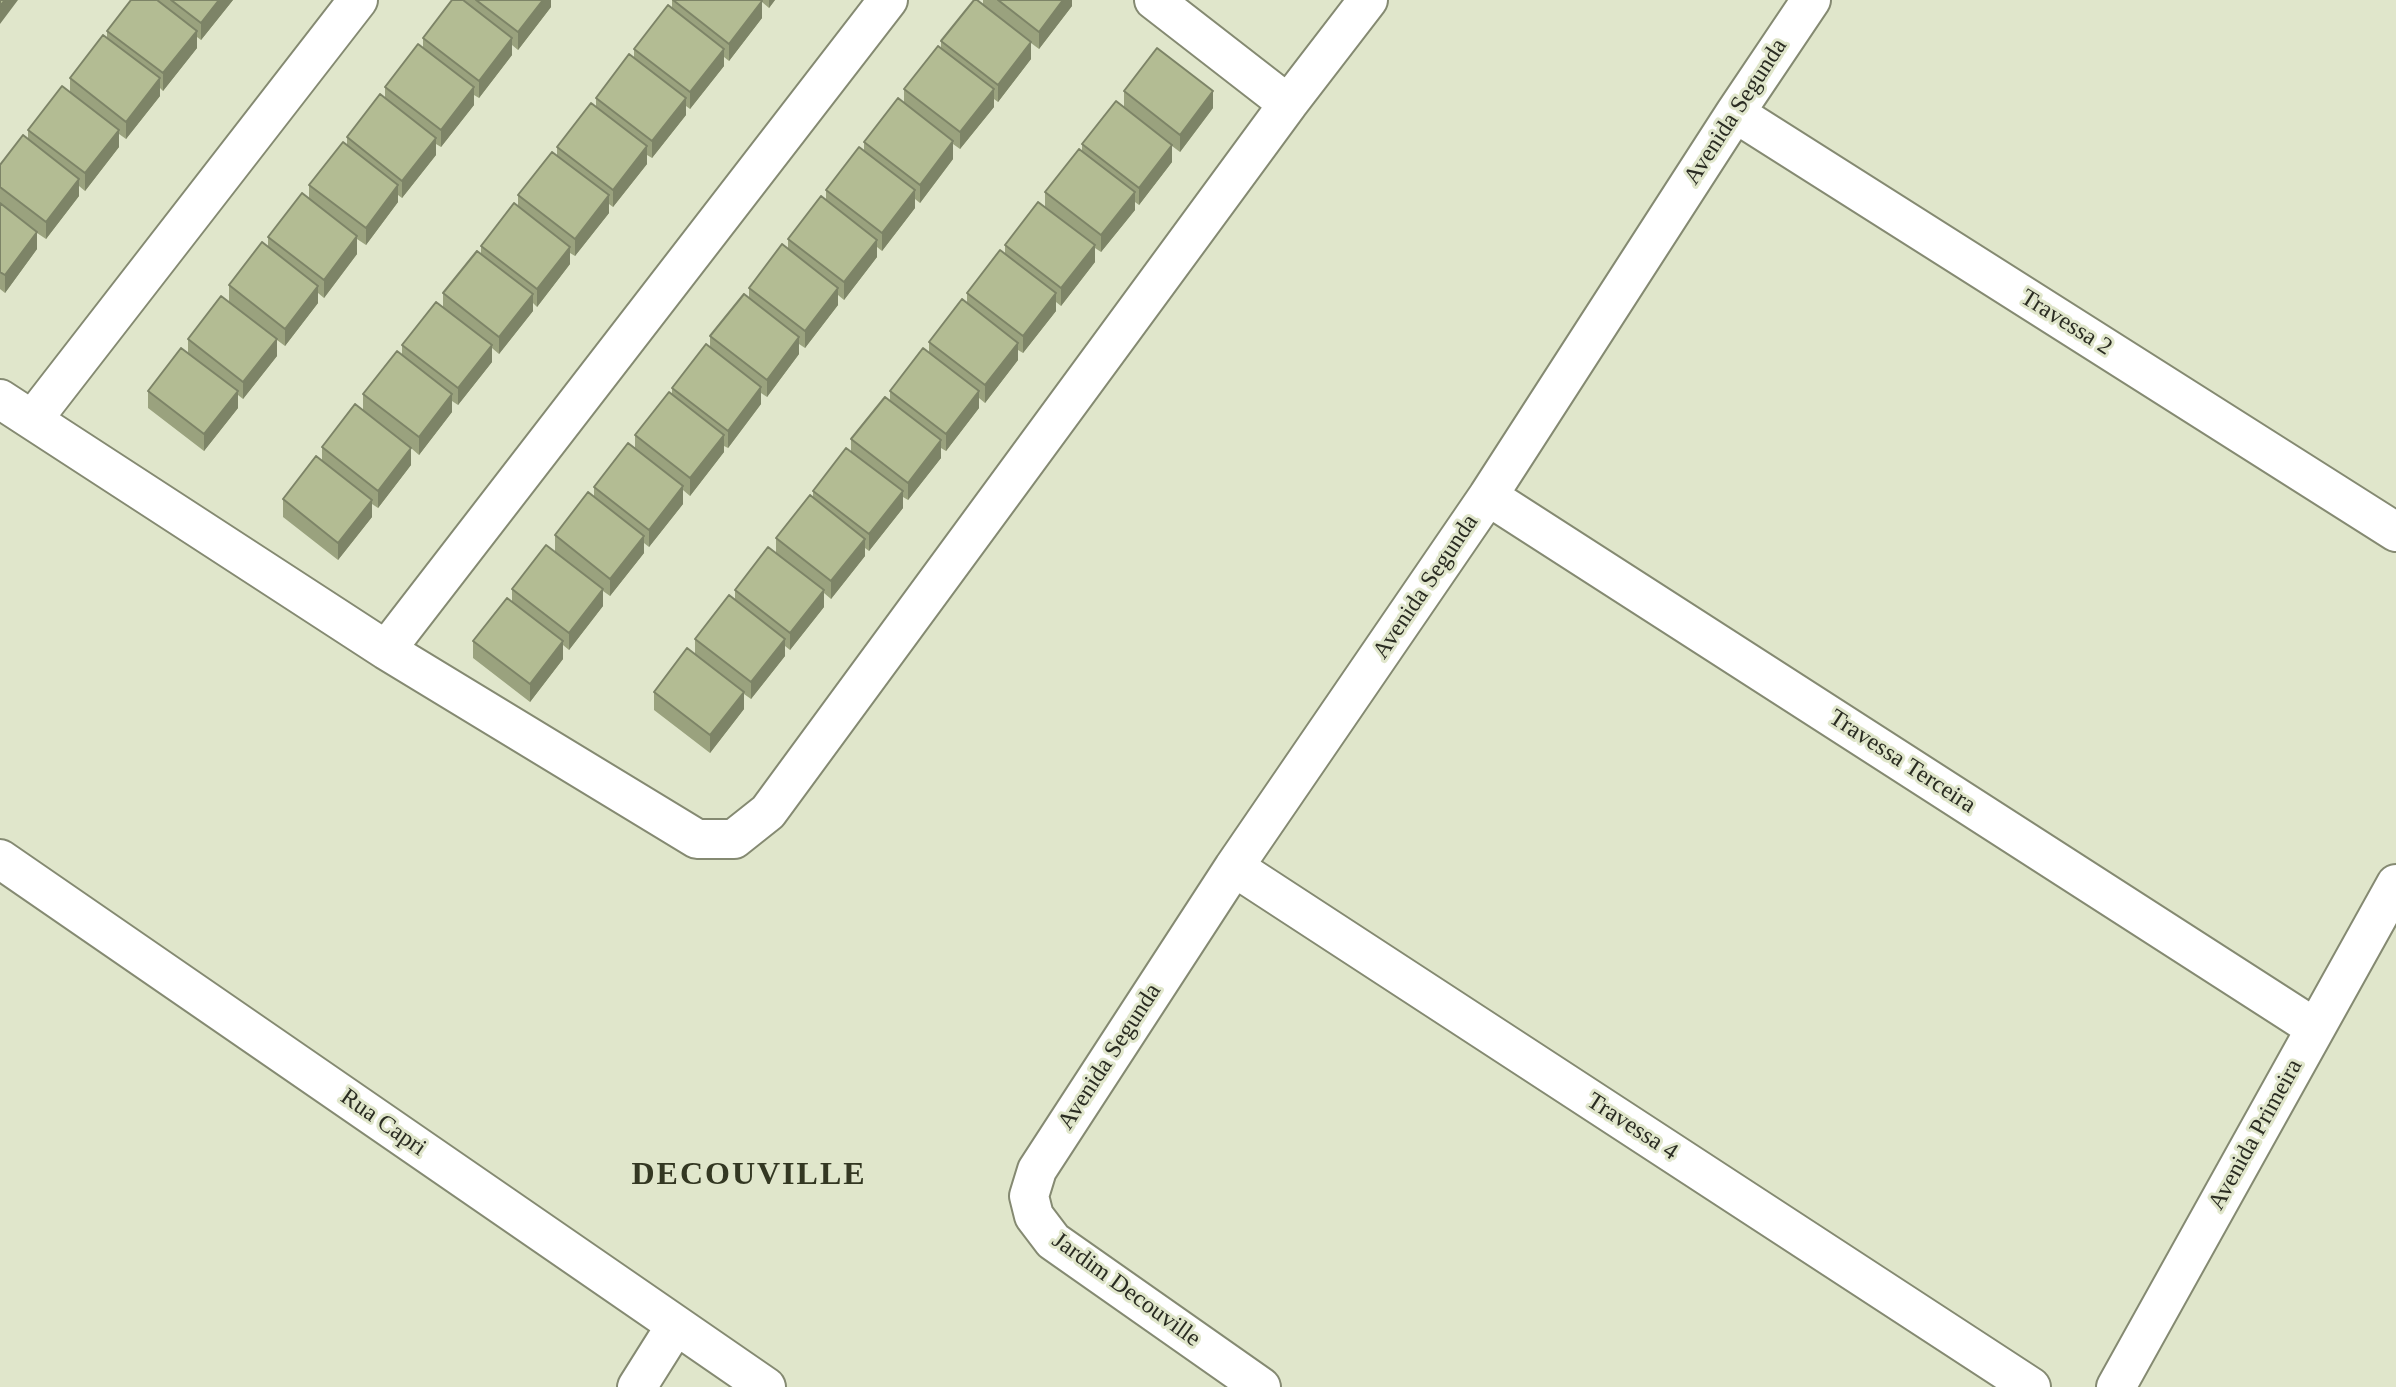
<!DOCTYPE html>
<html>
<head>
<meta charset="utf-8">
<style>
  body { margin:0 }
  canvas { display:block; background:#e0e6cb }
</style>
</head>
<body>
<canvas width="2396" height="1387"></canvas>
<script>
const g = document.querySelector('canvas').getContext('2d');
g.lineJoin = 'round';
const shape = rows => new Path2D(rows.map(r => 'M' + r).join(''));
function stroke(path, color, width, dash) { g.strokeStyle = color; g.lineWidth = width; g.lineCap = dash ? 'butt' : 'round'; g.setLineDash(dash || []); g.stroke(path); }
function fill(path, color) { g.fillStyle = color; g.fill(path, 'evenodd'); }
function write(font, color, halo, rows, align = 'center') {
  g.font = font + ' Georgia,serif'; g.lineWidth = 6; g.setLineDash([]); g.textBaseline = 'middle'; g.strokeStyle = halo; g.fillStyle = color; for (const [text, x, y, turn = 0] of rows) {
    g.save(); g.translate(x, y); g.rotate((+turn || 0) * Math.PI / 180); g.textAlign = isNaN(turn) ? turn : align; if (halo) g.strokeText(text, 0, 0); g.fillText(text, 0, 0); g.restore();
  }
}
const minor = shape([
  [1154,0,1288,104],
  [1735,113,2396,532],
  [0,399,386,650,697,839,734,839,768,812,1288,104,1368,0],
  [33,419,358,0],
  [1488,496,2315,1028],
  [386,650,888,0],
  [0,859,766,1387],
  [1234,867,2031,1387],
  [637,1387,676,1325],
  [1261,1387,1053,1241,1034,1216,1029,1196,1037,1170,1234,867,1488,496,1735,113,1811,0],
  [2116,1387,2396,884]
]);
stroke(minor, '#858a72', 42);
stroke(minor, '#fff', 38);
fill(shape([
  [131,0,233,0,201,40,197,37,197,48,163,91,160,88,160,96,126,139,119,134,119,147,85,191,79,186,79,196,46,239,37,233,37,249,5,293,0,289,0,165,28,140,28,130,70,92,70,78,107,38,107,31],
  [452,0,551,0,551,7,518,50,512,45,512,55,479,98,474,95,474,105,441,147,436,144,436,155,402,198,398,195,398,202,366,245,357,239,357,254,324,298,318,293,318,303,285,346,277,340,277,356,243,399,238,395,238,408,204,451,148,408,148,391,188,353,188,339,229,302,229,285,268,247,268,237,309,199,309,185,347,145,347,137,385,98,385,87,423,48,423,38],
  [672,0,775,0,769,8,762,2,762,18,729,61,724,57,724,66,690,109,686,106,686,115,652,158,647,155,647,164,613,207,609,204,609,213,575,256,570,253,570,264,537,307,533,303,533,311,499,354,492,348,492,362,458,405,452,401,452,412,419,455,411,448,411,465,378,508,372,504,372,517,338,560,283,517,283,499,322,461,322,447,363,411,363,394,402,356,402,345,443,308,443,293,481,253,481,246,518,206,518,195,557,156,557,147,596,107,596,98,634,58,634,49,672,9],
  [983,0,1072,0,1072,6,1039,49,1031,43,1031,59,998,102,994,99,994,107,960,149,953,144,953,159,920,203,915,199,915,208,882,251,877,247,877,257,844,300,838,295,838,305,805,348,799,344,799,354,767,397,761,393,761,404,728,448,724,446,724,452,690,496,683,490,683,504,649,547,644,543,644,553,610,596,603,591,603,606,569,650,563,645,563,659,530,702,473,658,473,641,512,602,512,589,555,552,555,535,594,497,594,487,635,449,635,435,672,394,672,388,710,348,710,336,749,298,749,288,788,249,788,239,826,200,826,190,864,151,864,142,904,103,904,89,941,49,941,41,983,5],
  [1124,91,1213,108,1180,152,1172,146,1172,162,1139,205,1135,202,1135,210,1101,252,1095,248,1095,262,1061,306,1056,302,1056,311,1023,353,1018,350,1018,360,985,403,979,398,979,408,946,451,941,448,941,458,908,500,903,497,903,508,869,551,865,548,865,556,831,599,824,593,824,607,790,650,785,646,785,656,751,699,744,694,744,709,710,753,654,710,654,692,695,654,695,639,735,600,735,590,776,553,776,538,813,497,813,491,851,452,851,439,890,401,890,391,929,352,929,342,967,303,967,293,1005,253,1005,245,1045,207,1045,192,1082,152,1082,144,1124,108]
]), '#9aa27e');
fill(shape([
  [5,0,18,0,0,24,0,6],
  [219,0,233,0,201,40,201,23],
  [543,0,551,0,551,7,518,50,518,32],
  [769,0,775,0,769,8],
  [1063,0,1072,0,1072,6,1039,49,1039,32],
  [762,1,762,18,729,61,729,44],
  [197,31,197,48,163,91,163,73],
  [512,38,512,55,479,98,479,81],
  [1031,42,1031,59,998,102,998,85],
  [724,49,724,66,690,109,690,92],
  [160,78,160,96,126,139,126,122],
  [474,87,474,105,441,147,441,130],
  [994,89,994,107,960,149,960,132],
  [1213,91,1213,108,1180,152,1180,135],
  [686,98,686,115,652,158,652,141],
  [119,130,119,147,85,191,85,173],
  [436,138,436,155,402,198,402,181],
  [953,141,953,159,920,203,920,185],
  [1172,145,1172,162,1139,205,1139,188],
  [647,146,647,164,613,207,613,190],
  [79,179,79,196,46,239,46,222],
  [398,185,398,202,366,245,366,228],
  [915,190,915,208,882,251,882,233],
  [1135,192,1135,210,1101,252,1101,235],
  [609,195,609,213,575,256,575,239],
  [37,232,37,249,5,293,5,275],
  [357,236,357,254,324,298,324,280],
  [877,240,877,257,844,300,844,282],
  [1095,245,1095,262,1061,306,1061,288],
  [570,247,570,264,537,307,537,289],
  [318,286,318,303,285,346,285,329],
  [838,288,838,305,805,348,805,331],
  [1056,293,1056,311,1023,353,1023,336],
  [533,294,533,311,499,354,499,337],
  [799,337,799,354,767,397,767,380],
  [277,339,277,356,243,399,243,382],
  [1018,343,1018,360,985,403,985,385],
  [492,345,492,362,458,405,458,388],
  [761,387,761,404,728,448,728,431],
  [238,391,238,408,204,451,204,434],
  [979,391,979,408,946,451,946,434],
  [452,394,452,412,419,455,419,437],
  [724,435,724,452,690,496,690,478],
  [941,440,941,458,908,500,908,483],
  [411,448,411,465,378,508,378,491],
  [683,486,683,504,649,547,649,530],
  [903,491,903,508,869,551,869,534],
  [372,500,372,517,338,560,338,543],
  [644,536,644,553,610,596,610,579],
  [865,539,865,556,831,599,831,581],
  [603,589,603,606,569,650,569,633],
  [824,590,824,607,790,650,790,633],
  [785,639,785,656,751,699,751,682],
  [563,641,563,659,530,702,530,684],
  [744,692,744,709,710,753,710,735]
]), '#7d8467');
const building = shape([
  [0,0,5,0,0,6,0,0],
  [131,0,157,0,197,31,163,73,107,31,131,0],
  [171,0,219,0,201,23,171,0],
  [452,0,463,0,512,38,479,81,423,38,452,0],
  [476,0,543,0,518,32,476,0],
  [673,0,761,0,762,1,729,44,673,0],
  [974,0,977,0,1031,42,998,85,941,41,974,0],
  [998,0,1063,0,1039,32,998,0],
  [668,5,724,49,690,92,634,49,668,5],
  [103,35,160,78,126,122,70,78,103,35],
  [418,44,474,87,441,130,385,87,418,44],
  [938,46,994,89,960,132,904,89,938,46],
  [1157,48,1213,91,1180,135,1124,91,1157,48],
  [629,54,686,98,652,141,596,98,629,54],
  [62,86,119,130,85,173,28,130,62,86],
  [380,94,436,138,402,181,347,137,380,94],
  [898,98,953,141,920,185,864,142,898,98],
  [1116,101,1172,145,1139,188,1082,144,1116,101],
  [591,103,647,146,613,190,557,147,591,103],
  [23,135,79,179,46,222,0,187,0,165,23,135],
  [343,142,398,185,366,228,309,185,343,142],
  [859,147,915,190,882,233,826,190,859,147],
  [1079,149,1135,192,1101,235,1045,192,1079,149],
  [552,152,609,195,575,239,518,195,552,152],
  [302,193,357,236,324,280,268,237,302,193],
  [821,196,877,240,844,282,788,239,821,196],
  [1038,202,1095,245,1061,288,1005,245,1038,202],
  [0,203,37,232,5,275,0,272,0,203],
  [514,203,570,247,537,289,481,246,514,203],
  [262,242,318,286,285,329,229,285,262,242],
  [782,244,838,288,805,331,749,288,782,244],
  [1000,250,1056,293,1023,336,967,293,1000,250],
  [477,251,533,294,499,337,443,293,477,251],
  [744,294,799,337,767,380,710,336,744,294],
  [221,296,277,339,243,382,188,339,221,296],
  [962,299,1018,343,985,385,929,342,962,299],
  [436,302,492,345,458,388,402,345,436,302],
  [706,344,761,387,728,431,672,388,706,344],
  [181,348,238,391,204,434,148,391,181,348],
  [923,348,979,391,946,434,890,391,923,348],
  [397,351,452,394,419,437,363,394,397,351],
  [669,392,724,435,690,478,635,435,669,392],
  [885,397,941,440,908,483,851,439,885,397],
  [355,404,411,448,378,491,322,447,355,404],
  [628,443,683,486,649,530,594,487,628,443],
  [846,448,903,491,869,534,813,491,846,448],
  [316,456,372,500,338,543,283,499,316,456],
  [588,492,644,536,610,579,555,535,588,492],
  [810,495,865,539,831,581,776,538,810,495],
  [546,545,603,589,569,633,512,589,546,545],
  [768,547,824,590,790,633,735,590,768,547],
  [729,595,785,639,751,682,695,639,729,595],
  [507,598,563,641,530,684,473,641,507,598],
  [687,648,744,692,710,735,654,692,687,648]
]);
fill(building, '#b3bc93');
stroke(building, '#7d8467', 2);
write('24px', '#2a2c22', '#e0e6cb', [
  ["Avenida Segunda",1736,112,-57],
  ["Travessa 2",2066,323,32],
  ["Avenida Segunda",1426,587,-56],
  ["Travessa Terceira",1902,762,33],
  ["Avenida Segunda",1110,1057,-57],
  ["Rua Capri",383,1123,35],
  ["Travessa 4",1632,1127,33],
  ["Avenida Primeira",2256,1135,-61],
  ["Jardim Decouville",1126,1290,36]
]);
g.letterSpacing = '2px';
write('bold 32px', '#333722', '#e0e6cb', [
  ["DECOUVILLE",749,1176]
]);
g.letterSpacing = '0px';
</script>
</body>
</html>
